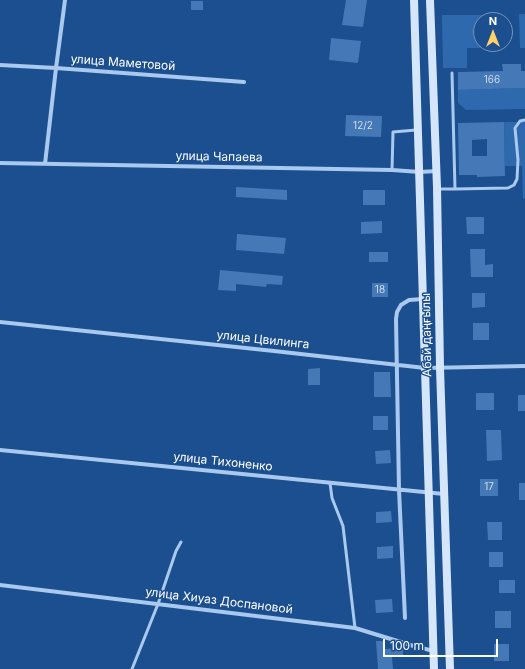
<!DOCTYPE html>
<html>
<head>
<meta charset="utf-8">
<style>
  body { margin:0 }
  #map { position:relative; width:525px; height:669px; overflow:hidden; background:#1b4f8f; font-family:Inter,sans-serif }
  canvas { display:block }
  .north { position:absolute; left:473px; top:12px; width:40px; height:40px; box-sizing:border-box; background:#1b4f8f; border:1px solid #7695bc; border-radius:50%; rotate:0deg; font-size:11px; font-weight:700; line-height:16px; text-align:center; color:#fff }
  .north::after { content:''; display:block; margin:auto; width:14px; height:18px; background:#ffd166; clip-path:polygon(50% 0,100% 100%,50% 72%,0 100%) }
  .scale { position:absolute; left:383px; top:639px; width:115px; height:18px; box-sizing:border-box; border:2px solid #fff; border-top:0; padding-left:5px; font-size:12px; line-height:14px; white-space:nowrap; color:#fff; -webkit-text-stroke:3px #1b4f8f; paint-order:stroke }
</style>
</head>
<body>
<div id="map">
<canvas width="525" height="669"></canvas>
<div class="north">N</div>
<div class="scale">100 m</div>
</div>
<script>
const g = document.querySelector('canvas').getContext('2d');
g.lineJoin = 'round';
function fill(path, color) { g.fillStyle = color; g.fill(path, 'evenodd'); }
const shape = rows => new Path2D(rows.map(r => 'M' + r).join(''));
function stroke(path, color, width, dash) { g.strokeStyle = color; g.lineWidth = width; g.lineCap = dash ? 'butt' : 'round'; g.setLineDash(dash || []); g.stroke(path); }
function write(font, color, halo, rows, align = 'center') {
  g.font = font + ' Inter,sans-serif'; g.lineWidth = 3; g.setLineDash([]); g.textBaseline = 'middle'; g.strokeStyle = halo; g.fillStyle = color; for (const [text, x, y, turn = 0] of rows) {
    g.save(); g.translate(x, y); g.rotate((+turn || 0) * Math.PI / 180); g.textAlign = isNaN(turn) ? turn : align; if (halo) g.strokeText(text, 0, 0); g.fillText(text, 0, 0); g.restore();
  }
}
fill(shape([
  [519,14,525,14,525,48,520,48],
  [442,15,501,15,501,20,481,20,481,44,501,44,501,48,467,48,467,68,443,68],
  [525,88,525,109,466,110,458,103,458,90],
  [504,122,525,122,525,198,523,199,522,166,505,166]
]), '#2e69ad');
fill(shape([
  [346,0,367,0,363,27,342,25],
  [191,1,203,1,203,10,191,10],
  [331,38,361,41,358,63,329,60],
  [502,64,521,64,521,71,525,71,525,88,458,90,458,72,503,71],
  [346,115,382,116,381,137,345,136],
  [504,122,505,176,477,177,477,175,459,175,458,123],
  [487,139,487,156,472,156,472,140],
  [236,187,287,190,287,200,236,197],
  [363,190,385,190,385,205,363,205],
  [466,217,484,217,484,234,467,234],
  [382,221,382,233,361,234,361,222],
  [237,234,286,238,284,254,236,250],
  [470,249,485,249,485,265,493,264,493,277,471,277],
  [369,252,388,252,388,262,369,262],
  [220,270,283,276,282,285,267,284,266,287,236,284,236,291,218,290],
  [372,283,388,283,388,297,372,297],
  [472,293,485,293,485,307,472,308],
  [473,323,489,323,489,340,473,340],
  [320,368,320,385,308,385,308,369],
  [374,372,390,372,391,397,374,397],
  [476,393,494,393,494,410,476,410],
  [518,395,525,395,525,411,518,411],
  [373,416,388,416,388,430,373,430],
  [486,430,501,430,502,460,487,461],
  [390,450,391,463,376,464,375,451],
  [480,479,498,479,498,496,480,496],
  [519,483,525,483,525,500,519,500],
  [391,511,392,522,376,523,376,512],
  [487,522,502,522,502,540,488,540],
  [393,546,393,558,377,559,377,547],
  [489,552,503,552,503,567,489,567],
  [499,580,515,580,515,593,499,593],
  [392,599,393,612,376,613,375,600],
  [495,611,511,611,511,628,495,628],
  [376,641,385,641,385,649,403,648,403,656,392,657,393,669,378,669],
  [494,644,509,644,509,661,494,661]
]), '#4478b7');
stroke(shape([
  [452,73,455,189,508,188,514,185,517,179,518,160,515,128,520,121,525,120],
  [392,170,393,132,416,130],
  [439,189,455,189],
  [330,483,332,498,343,526,355,628],
  [132,669,158,604,176,551,181,542]
]), '#a9c9ee', 3);
stroke(shape([
  [0,65,56,68,244,82],
  [0,163,392,170,420,172,437,171],
  [45,164,56,68,65,0],
  [0,322,274,351,425,368,525,366],
  [0,450,444,494],
  [0,585,355,628,417,647,434,651],
  [405,618,399,490,396,319,397,312,401,305,409,300,423,299]
]), '#a9c9ee', 4);
stroke(shape([
  [414,0,434,669],
  [430,0,437,187,440,368,450,669]
]), '#d6e6fa', 8);
write('10px', '#d0dded', null, [
  ["166",492,80],
  ["12/2",363,126],
  ["18",380,290],
  ["17",489,487]
]);
write('12px', '#fff', '#1b4f8f', [
  ["улица Маметовой",123,63,4],
  ["улица Чапаева",219,157,1],
  ["Абай даңғылы",427,335,-91],
  ["улица Цвилинга",263,340,6],
  ["улица Тихоненко",223,462,6],
  ["улица Хиуаз Доспановой",219,601,7]
]);
</script>
</body>
</html>
